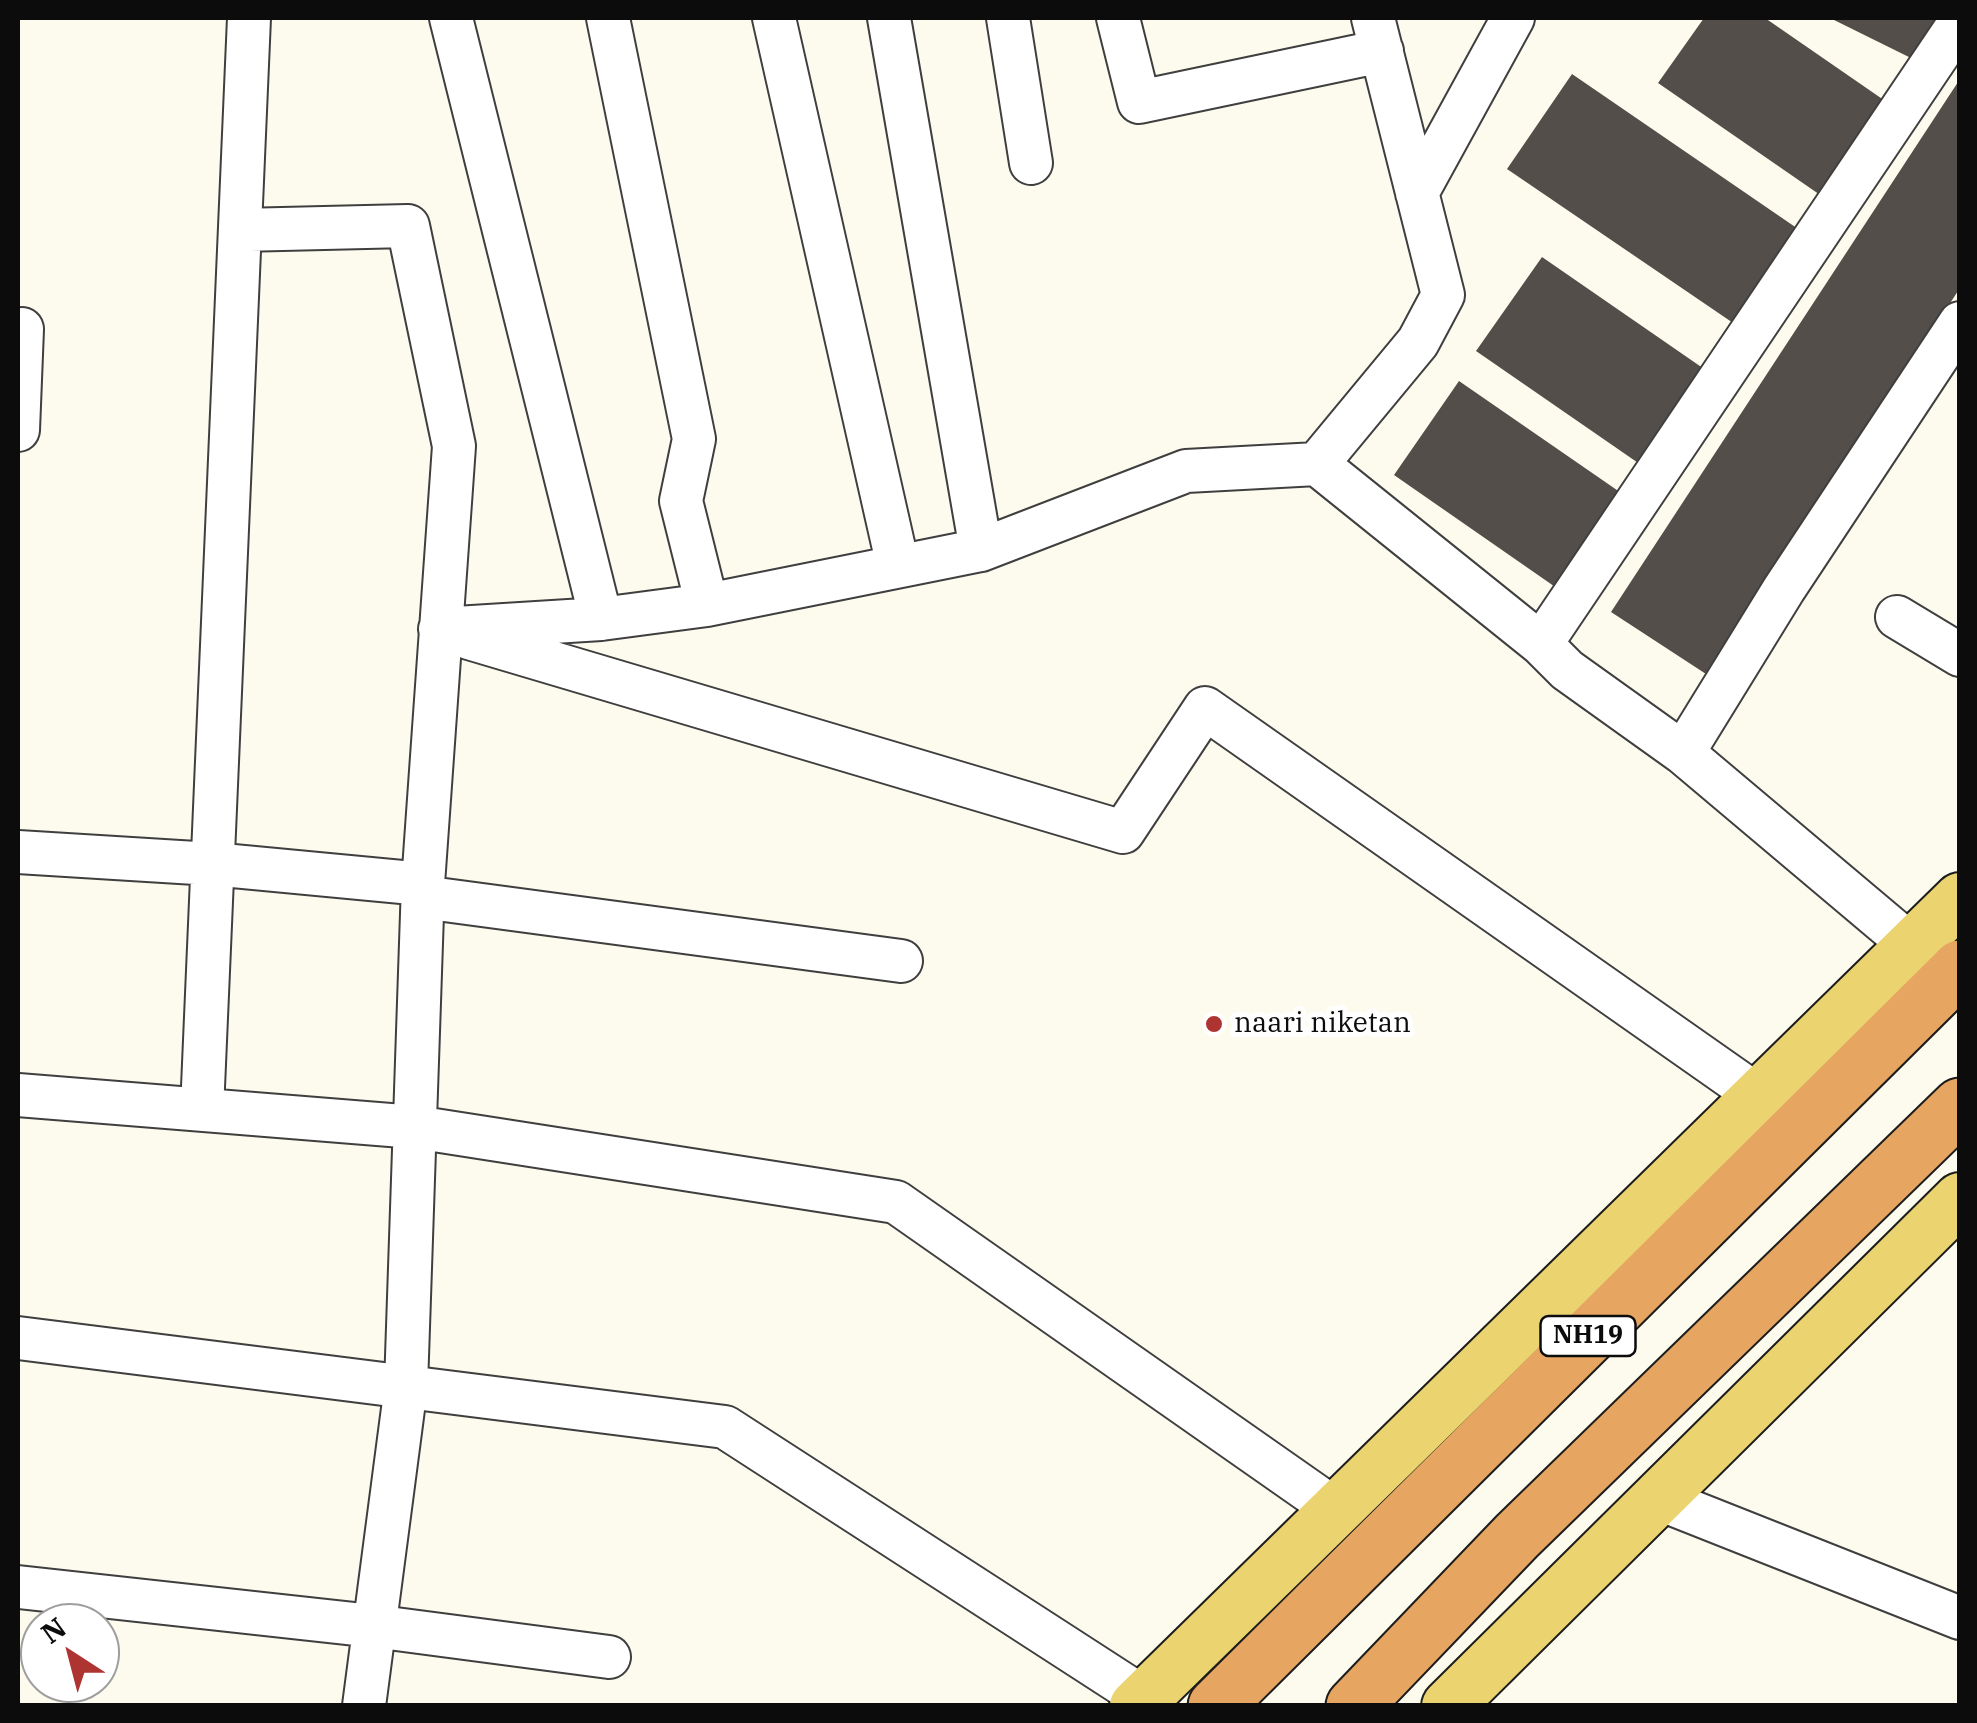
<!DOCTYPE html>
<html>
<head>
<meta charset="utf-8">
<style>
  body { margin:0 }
  #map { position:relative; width:1977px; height:1723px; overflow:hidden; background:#fdfbed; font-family:"IBM Plex Serif",serif }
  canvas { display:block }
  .frame { position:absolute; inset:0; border:20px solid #0c0c0c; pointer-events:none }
  .north { position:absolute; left:20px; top:1603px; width:100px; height:100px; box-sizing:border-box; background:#fff; border:2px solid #9e9e9e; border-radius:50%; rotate:324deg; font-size:28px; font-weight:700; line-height:40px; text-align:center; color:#0c0c0c }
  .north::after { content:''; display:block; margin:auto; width:35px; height:45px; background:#ae3432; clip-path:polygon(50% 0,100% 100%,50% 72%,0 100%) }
</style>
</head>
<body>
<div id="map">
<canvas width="1977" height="1723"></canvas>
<div class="frame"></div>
<div class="north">N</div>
</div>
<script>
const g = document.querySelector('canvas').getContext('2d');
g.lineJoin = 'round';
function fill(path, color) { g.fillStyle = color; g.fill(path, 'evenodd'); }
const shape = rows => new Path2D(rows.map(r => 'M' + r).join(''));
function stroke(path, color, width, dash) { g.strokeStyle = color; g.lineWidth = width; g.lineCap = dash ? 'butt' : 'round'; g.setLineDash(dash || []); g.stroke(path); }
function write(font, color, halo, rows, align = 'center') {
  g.font = font + ' "IBM Plex Serif",serif'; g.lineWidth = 10; g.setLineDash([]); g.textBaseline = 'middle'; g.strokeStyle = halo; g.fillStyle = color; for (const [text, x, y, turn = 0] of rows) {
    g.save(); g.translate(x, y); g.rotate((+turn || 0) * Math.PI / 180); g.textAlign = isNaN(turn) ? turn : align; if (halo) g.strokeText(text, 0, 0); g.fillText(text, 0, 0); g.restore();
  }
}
fill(shape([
  [1704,18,1765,18,1891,105,1826,199,1658,83],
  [1830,18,1942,18,1919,62],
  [1572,74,1804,233,1739,327,1507,169],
  [1960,79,1960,288,1706,674,1611,612],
  [1542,257,1710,373,1644,467,1476,351],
  [1459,381,1627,497,1561,591,1394,475]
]), '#544e4a');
const minor = shape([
  [451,18,601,619],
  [608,18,694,439,681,501,707,605],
  [774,18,898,566],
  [889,18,981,550],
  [1008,18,1031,163],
  [1118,18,1139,102,1382,51],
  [1417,193,1513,18],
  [240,230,408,226,454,446,423,884],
  [18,330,22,329,18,430],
  [1317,464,1418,342,1443,295,1373,18],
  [1897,617,1960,655],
  [440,629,601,619,707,605,981,550,1186,471,1317,464,1541,644,1567,670,1683,753,1912,946],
  [469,638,1123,832,1205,708,1758,1096],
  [1541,644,1956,28,1960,31],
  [1683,753,1784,589,1960,323],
  [18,852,212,864,423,884,406,1386,364,1706],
  [422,897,901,961],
  [18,1095,415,1127,896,1202,1336,1510],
  [202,1110,249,18],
  [18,1338,725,1427,1144,1698],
  [1657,1498,1960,1618],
  [18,1587,373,1626,609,1657]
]);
const major = shape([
  [1136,1706,1960,899],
  [1448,1706,1960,1199]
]);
const highway = shape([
  [1216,1706,1960,968],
  [1354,1706,1517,1536,1960,1106]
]);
stroke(minor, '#3f3f3f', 46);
stroke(major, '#1d1d1d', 56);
stroke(highway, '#1d1d1d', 59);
stroke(minor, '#fff', 42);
stroke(major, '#ebd46f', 52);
stroke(highway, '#e6a662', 55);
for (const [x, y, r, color] of [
  [1214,1024,10,"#ae3432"]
]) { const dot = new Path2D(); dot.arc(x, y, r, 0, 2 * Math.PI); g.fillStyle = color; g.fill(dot); stroke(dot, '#fff', 4); }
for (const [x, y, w] of [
  [1588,1336,95]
]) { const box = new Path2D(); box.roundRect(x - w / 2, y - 20, w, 40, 8); g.fillStyle = '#fff'; g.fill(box); stroke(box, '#0c0c0c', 2.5); }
write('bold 25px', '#0c0c0c', null, [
  ["NH19",1588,1336]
]);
write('28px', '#0c0c0c', '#fff', [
  ["naari niketan",1234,1024]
], 'left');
</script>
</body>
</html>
